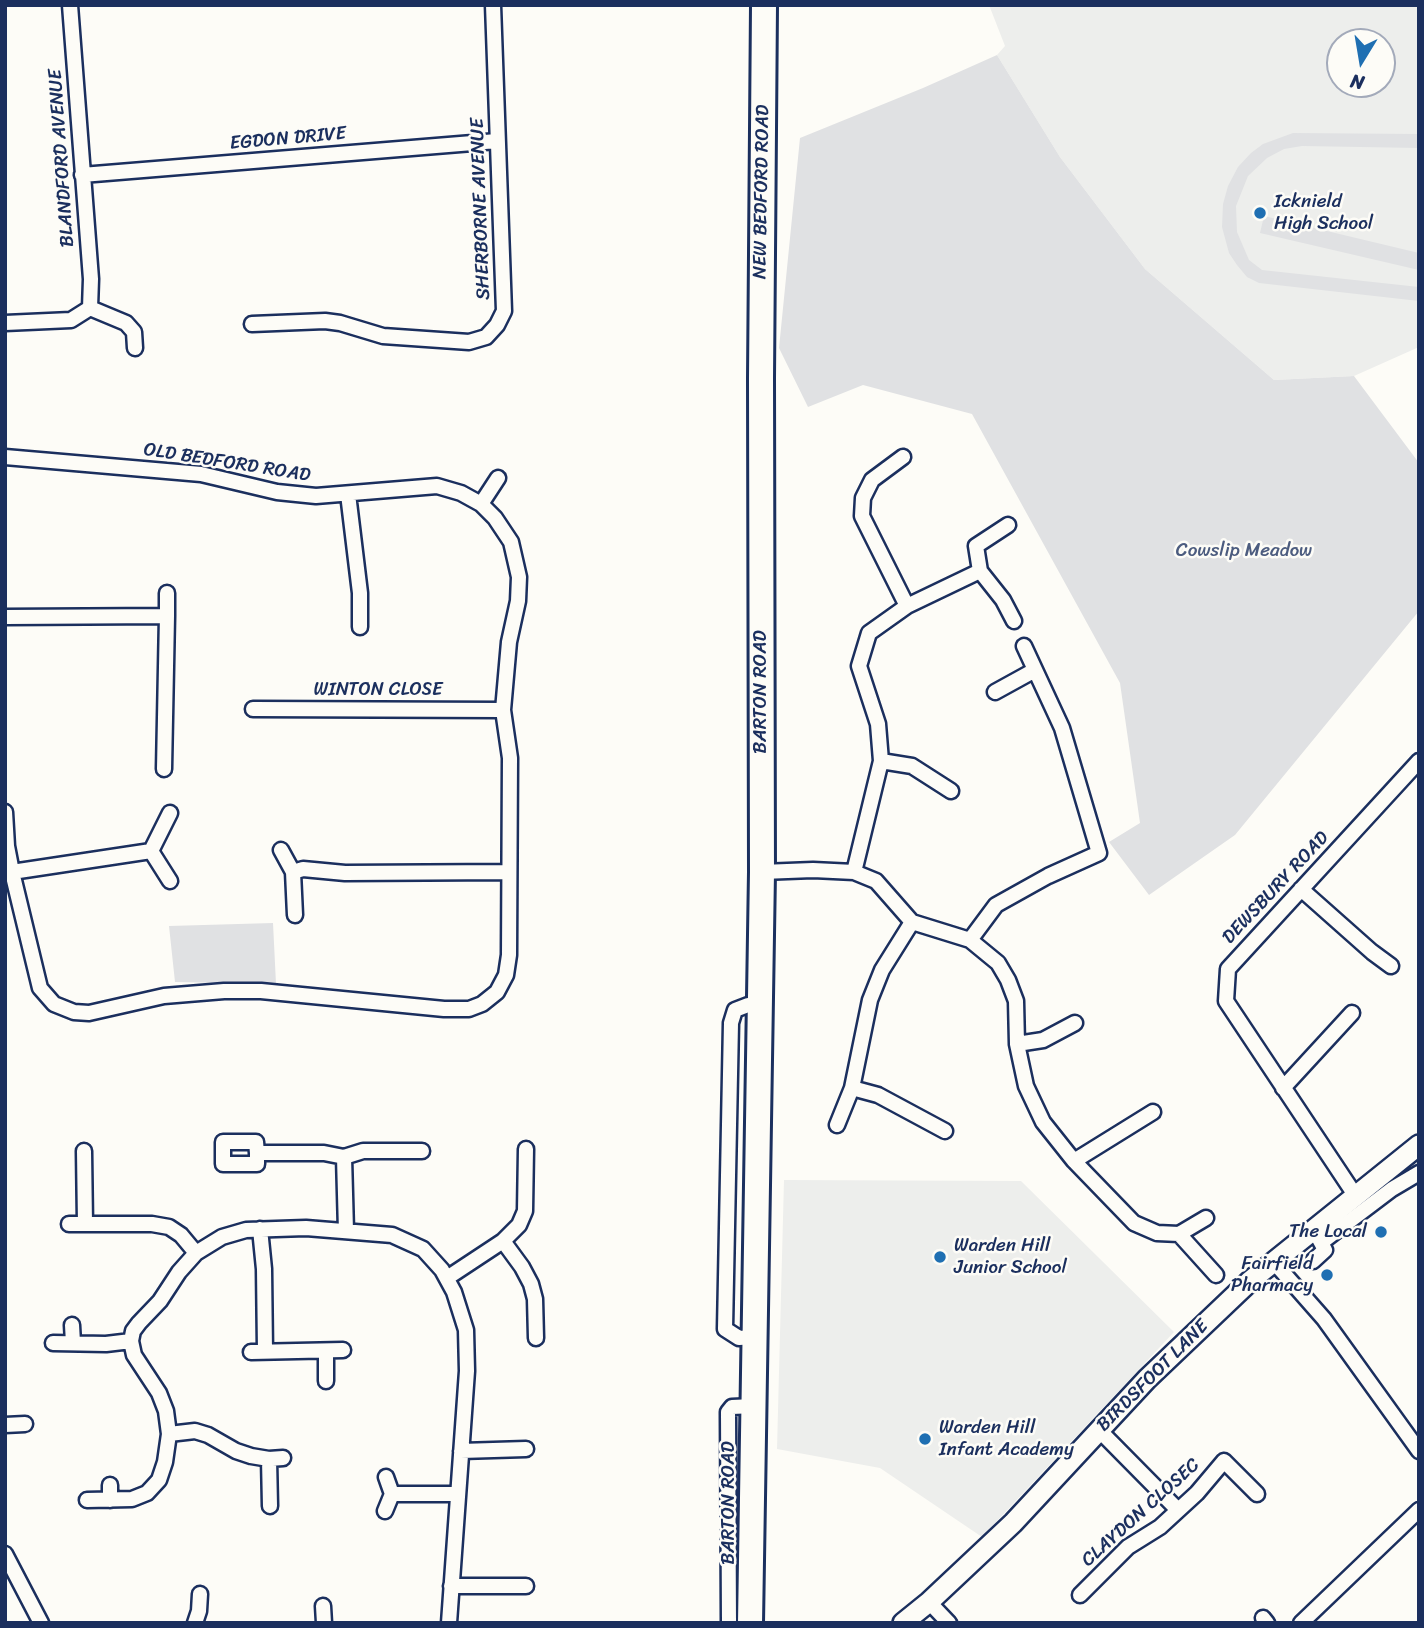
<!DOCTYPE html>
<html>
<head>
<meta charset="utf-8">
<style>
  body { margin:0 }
  #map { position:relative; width:1424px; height:1628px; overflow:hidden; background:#fdfcf7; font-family:Sriracha,sans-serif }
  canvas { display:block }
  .frame { position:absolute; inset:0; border:7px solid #1b2f5e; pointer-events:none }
  .north { position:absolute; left:1326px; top:28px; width:70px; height:70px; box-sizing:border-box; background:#fdfcf7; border:2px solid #a3aaba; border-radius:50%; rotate:191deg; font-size:19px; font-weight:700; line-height:28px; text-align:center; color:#1b2f5e }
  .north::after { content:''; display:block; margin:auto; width:24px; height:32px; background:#1f6fb2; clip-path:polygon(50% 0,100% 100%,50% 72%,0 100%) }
</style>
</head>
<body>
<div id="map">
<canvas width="1424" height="1628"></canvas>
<div class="frame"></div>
<div class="north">N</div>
</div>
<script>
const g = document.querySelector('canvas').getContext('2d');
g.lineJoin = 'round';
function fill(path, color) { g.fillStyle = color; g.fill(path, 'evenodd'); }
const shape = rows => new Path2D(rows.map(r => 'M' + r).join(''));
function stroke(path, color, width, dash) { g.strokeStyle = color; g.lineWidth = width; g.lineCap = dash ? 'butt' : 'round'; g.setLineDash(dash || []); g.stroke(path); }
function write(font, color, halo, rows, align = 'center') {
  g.font = font + ' Sriracha,sans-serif'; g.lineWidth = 5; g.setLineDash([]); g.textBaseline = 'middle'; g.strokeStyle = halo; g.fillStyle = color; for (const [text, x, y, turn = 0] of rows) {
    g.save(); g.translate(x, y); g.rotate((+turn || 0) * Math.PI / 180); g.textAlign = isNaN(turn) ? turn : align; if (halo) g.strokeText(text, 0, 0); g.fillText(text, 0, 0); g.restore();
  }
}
fill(shape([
  [989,5,1419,5,1419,347,1354,376,1274,380,1145,269,1060,157,997,55,1005,46],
  [1340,42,1382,42,1382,84,1340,84],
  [784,1180,1021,1181,1174,1332,982,1537,880,1468,777,1449]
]), '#edeeec');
fill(shape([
  [997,55,1060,157,1145,269,1274,380,1354,376,1419,463,1419,611,1235,835,1149,895,1109,842,1140,823,1120,683,972,414,863,385,808,407,779,348,800,138,923,88],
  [1293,133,1419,134,1419,148,1302,146,1284,149,1267,158,1248,176,1236,206,1237,232,1249,260,1262,270,1419,287,1419,301,1259,283,1247,277,1237,265,1229,253,1222,227,1223,204,1228,186,1238,167,1251,153,1263,144],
  [1264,216,1419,253,1419,270,1260,233],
  [273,923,276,984,175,982,169,926]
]), '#e0e1e3');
const minor = shape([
  [82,175,497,141],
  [90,308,126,323,134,332,135,348],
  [5,323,71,320,90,308,91,279,70,5],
  [252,324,325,321,340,323,383,336,469,342,486,337,497,325,504,311,493,5],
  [5,457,201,474,277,492,316,496,437,486,461,493,481,504,495,518,511,542,519,577,518,601,509,642,503,710,510,758,509,955,506,975,497,992,482,1004,469,1009,444,1009,261,991,224,991,164,996,89,1013,74,1012,54,1004,40,988,12,872,7,846,5,812],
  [903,457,872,480,863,498,862,516,907,606],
  [348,494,360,593,360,627],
  [481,504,498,478],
  [980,571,1003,600,1014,621],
  [167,616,167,593],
  [5,617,167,616,164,769],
  [995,692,1035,670],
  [253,709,503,710],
  [881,761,912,766,951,791],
  [170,813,151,851,170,881],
  [281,850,293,872,295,915],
  [12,872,151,851],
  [293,872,303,869,345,873,508,872],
  [762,872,813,870,854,872,876,881,912,922,970,940,998,963,1008,980,1016,1001,1017,1044,1026,1086,1043,1122,1074,1161,1134,1223,1157,1233,1179,1234,1216,1275],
  [854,872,881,761,878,724,859,666,869,633,907,606,980,571,976,546,1008,525],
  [1301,889,1372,952,1391,966],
  [912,922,882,970,870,1000,852,1088,878,1095,945,1131],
  [970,940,996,905,1048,876,1099,853,1062,728,1024,646],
  [1017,1044,1043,1040,1075,1023],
  [1283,1088,1352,1013],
  [837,1125,852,1088],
  [84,1151,85,1224],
  [257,1153,256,1142,223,1142,223,1164,257,1164,257,1153,324,1153,344,1157,363,1151,422,1151],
  [344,1157,346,1231],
  [1074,1161,1153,1112],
  [1355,1195,1226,1001,1228,969,1419,761],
  [69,1224,152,1224,169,1227,181,1235,196,1253],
  [260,1229,264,1269,265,1351],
  [1179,1234,1206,1218],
  [503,1241,522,1267,531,1284,535,1299,536,1338],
  [1322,1242,1392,1189,1419,1173],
  [1273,1261,1324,1319,1419,1451],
  [1313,1261,1325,1250,1319,1239],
  [447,1278,503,1241,519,1225,525,1211,526,1149],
  [72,1325,73,1343],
  [754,1337,739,1338,725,1329,731,1023,735,1010,748,1005,760,1006],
  [53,1343,106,1344,131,1341],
  [326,1351,326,1381],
  [251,1352,343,1350],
  [5,1425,25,1424],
  [1099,1430,1177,1509],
  [169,1434,195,1431,208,1435,236,1451,251,1456,269,1459,283,1458],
  [461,1451,526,1449],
  [269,1459,270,1506],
  [392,1494,458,1494],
  [87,1500,132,1499,147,1493,159,1480,165,1462,169,1434,166,1411,159,1393,134,1355,131,1341,133,1331,139,1323,160,1301,179,1272,196,1253,222,1237,246,1230,306,1228,392,1235,423,1249,442,1270,454,1292,466,1330,467,1371,449,1623],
  [110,1500,110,1485],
  [385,1511,392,1494,386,1477],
  [5,1554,41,1623],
  [451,1586,526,1586],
  [1080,1595,1128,1547,1160,1527,1197,1493,1224,1461,1257,1494],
  [929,1602,949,1623],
  [323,1606,324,1623],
  [1263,1618,1267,1623],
  [195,1623,199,1611,200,1594],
  [729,1623,728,1412,732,1407,754,1406],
  [1301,1623,1419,1510]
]);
const tertiary = shape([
  [903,1623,929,1602,1013,1523,1147,1379,1250,1281,1419,1145]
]);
const trunk = shape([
  [750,1623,762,872,761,378,764,5]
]);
stroke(minor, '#1b2f5e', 19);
stroke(tertiary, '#1b2f5e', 24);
stroke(trunk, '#1b2f5e', 30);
stroke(minor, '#fdfcf7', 14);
stroke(tertiary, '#fdfcf7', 19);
stroke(trunk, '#fdfcf7', 24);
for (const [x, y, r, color] of [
  [1260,213,7,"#1f6fb2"],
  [1381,1232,7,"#1f6fb2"],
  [940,1257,7,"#1f6fb2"],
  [1327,1275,7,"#1f6fb2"],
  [925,1439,7,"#1f6fb2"]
]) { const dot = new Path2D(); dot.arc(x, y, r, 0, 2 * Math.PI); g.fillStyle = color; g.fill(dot); stroke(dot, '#fdfcf7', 2.5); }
write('19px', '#1b2f5e', '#fdfcf7', [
  ["EGDON DRIVE",288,139,-5],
  ["BLANDFORD AVENUE",62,158,-94],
  ["NEW BEDFORD ROAD",762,192,-89],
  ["SHERBORNE AVENUE",481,209,-92],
  ["OLD BEDFORD ROAD",227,463,9],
  ["WINTON CLOSE",378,690],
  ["BARTON ROAD",761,692,-90],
  ["DEWSBURY ROAD",1276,888,-47],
  ["BIRDSFOOT LANE",1153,1376,-45],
  ["BARTON ROAD",729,1503,-90],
  ["CLAYDON CLOSEC",1141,1513,-42]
]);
write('19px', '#1b2f5e', '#fdfcf7', [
  ["Icknield",1274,202],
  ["High School",1274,224],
  ["The Local",1367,1232,"right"],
  ["Warden Hill",954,1246],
  ["Junior School",954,1268],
  ["Fairfield",1313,1264,"right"],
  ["Pharmacy",1313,1286,"right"],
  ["Warden Hill",939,1428],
  ["Infant Academy",939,1450]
], 'left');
write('19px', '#4c5c7f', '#fdfcf7', [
  ["Cowslip Meadow",1244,551]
]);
</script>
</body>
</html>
